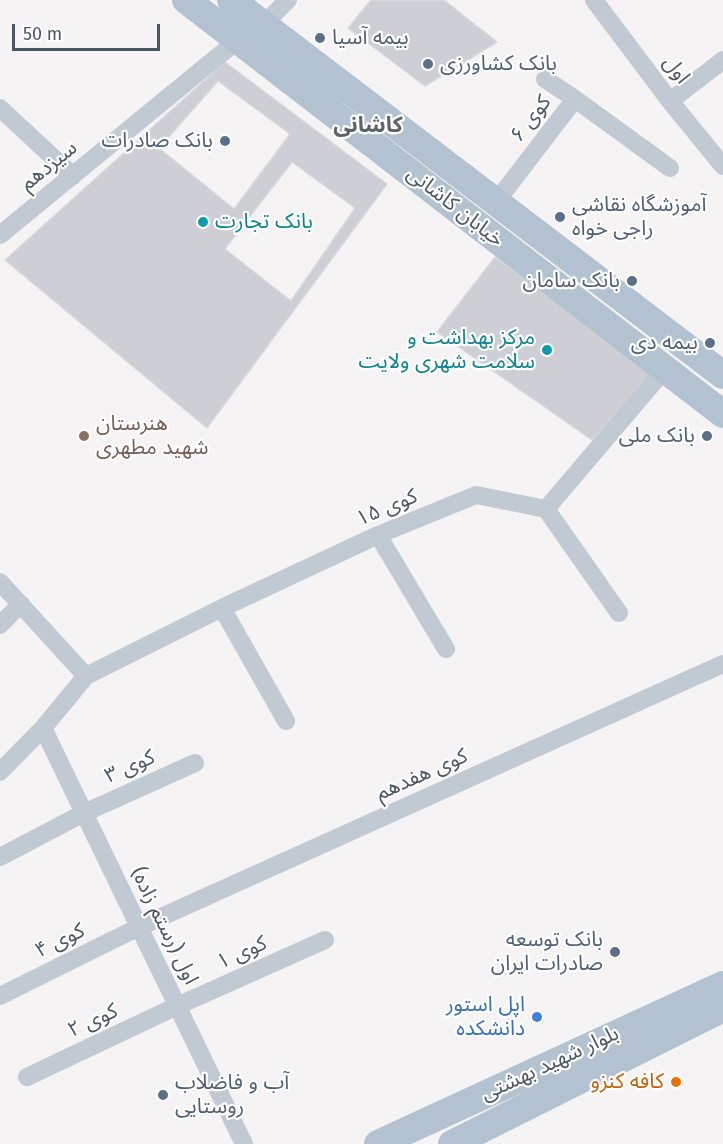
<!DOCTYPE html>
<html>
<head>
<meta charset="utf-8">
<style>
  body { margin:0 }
  #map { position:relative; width:723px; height:1144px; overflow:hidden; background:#f5f3f3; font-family:"Fira Sans",sans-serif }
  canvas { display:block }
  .scale { position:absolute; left:12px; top:24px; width:148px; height:27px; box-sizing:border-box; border:3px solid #4a5661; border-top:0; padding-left:8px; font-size:18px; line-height:21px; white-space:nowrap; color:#4a5661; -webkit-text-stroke:4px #fff; paint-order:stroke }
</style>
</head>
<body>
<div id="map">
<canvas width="723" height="1144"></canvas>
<div class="scale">50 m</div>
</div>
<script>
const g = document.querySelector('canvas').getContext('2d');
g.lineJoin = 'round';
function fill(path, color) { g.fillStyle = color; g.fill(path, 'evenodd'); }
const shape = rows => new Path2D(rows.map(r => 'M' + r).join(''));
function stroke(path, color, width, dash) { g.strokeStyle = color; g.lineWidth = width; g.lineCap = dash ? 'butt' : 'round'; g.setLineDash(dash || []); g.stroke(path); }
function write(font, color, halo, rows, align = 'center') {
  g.font = font + ' "Fira Sans","Noto Sans Arabic",sans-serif'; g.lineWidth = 4.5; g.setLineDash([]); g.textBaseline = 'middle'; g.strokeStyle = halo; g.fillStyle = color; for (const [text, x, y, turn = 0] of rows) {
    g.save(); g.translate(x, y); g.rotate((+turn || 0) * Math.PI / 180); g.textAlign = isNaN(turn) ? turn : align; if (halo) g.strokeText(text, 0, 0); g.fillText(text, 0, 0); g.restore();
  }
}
const building = shape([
  [371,0,444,0,497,42,425,86,348,28,371,0],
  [225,62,387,184,207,428,5,260,225,62],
  [218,81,290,134,234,209,159,148,218,81],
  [292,162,355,208,291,301,225,249,292,162],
  [495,257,656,369,592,440,437,332,495,257]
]);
fill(building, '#cdcfd5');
stroke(building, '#d7d9de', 1.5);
stroke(shape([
  [594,0,670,101,723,166],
  [263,25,288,0],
  [545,79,575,99],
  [670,101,723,60],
  [0,108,73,176],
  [496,202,575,99,670,168],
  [0,235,238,40],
  [546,509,619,613],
  [378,535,446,649],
  [0,582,86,676],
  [222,608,286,721],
  [0,625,21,604],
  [43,728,244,1144],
  [0,772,43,728,86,676,222,608,378,535,476,495,546,509,665,369],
  [0,857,84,813,195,763],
  [0,996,139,927,723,664],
  [27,1077,177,1006,325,940]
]), '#c1cad2', 18);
stroke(shape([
  [186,0,723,414],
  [231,0,723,375],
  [378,1144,723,985],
  [452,1144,723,1008]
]), '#b3c2d1', 28);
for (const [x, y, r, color] of [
  [320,38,6,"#5c6f8a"],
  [428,64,6,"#5c6f8a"],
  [225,141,6,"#5c6f8a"],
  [560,217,6,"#5c6f8a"],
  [203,222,6,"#0f9aa8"],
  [632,281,6,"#5c6f8a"],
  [710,343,6,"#5c6f8a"],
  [547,350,6,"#0f9aa8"],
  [84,436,6,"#8d6e63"],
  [707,436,6,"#5c6f8a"],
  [615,952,6,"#5c6f8a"],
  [537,1017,6,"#3f7fe0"],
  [676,1082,6,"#e8710a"],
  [163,1095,6,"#5c6f8a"]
]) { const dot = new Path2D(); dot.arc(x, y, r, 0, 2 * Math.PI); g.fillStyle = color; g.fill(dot); stroke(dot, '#fff', 2); }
write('21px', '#4e5e75', '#fff', [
  ["بیمه آسیا",332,38,"left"],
  ["بانک کشاورزی",440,64,"left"],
  ["بانک صادرات",213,141],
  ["آموزشگاه نقاشی",572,205,"left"],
  ["راجی خواه",572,229,"left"],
  ["بانک سامان",620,281],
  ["بیمه دی",698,343],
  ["بانک ملی",695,436],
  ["بانک توسعه",603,940],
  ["صادرات ایران",603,964],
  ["آب و فاضلاب",175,1083,"left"],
  ["روستایی",175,1107,"left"]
], 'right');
write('21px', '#4a5661', '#fff', [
  ["اول",676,70,53],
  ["کوی ۶",531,119,-53],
  ["سیزدهم",49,166,-39],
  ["خیابان کاشانی",455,207,38],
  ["کوی ۱۵",387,508,-23],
  ["کوی ۳",130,767,-24],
  ["کوی هفدهم",422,775,-24],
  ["اول (رستم زاده)",164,926,64],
  ["کوی ۴",60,941,-26],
  ["کوی ۱",242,953,-24],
  ["کوی ۲",93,1021,-25],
  ["بلوار شهید بهشتی",550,1064,-25]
]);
write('21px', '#0d838f', '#fff', [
  ["بانک تجارت",215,222],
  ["مرکز بهداشت و",535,338,"right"],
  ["سلامت شهری ولایت",535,362,"right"]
], 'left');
write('21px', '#785e54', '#fff', [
  ["هنرستان",96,424],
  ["شهید مطهری",96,448]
], 'left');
write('21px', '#366cbe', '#fff', [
  ["اپل استور",525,1005],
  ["دانشکده",525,1029]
], 'right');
write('21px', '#c56008', '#fff', [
  ["کافه کنزو",664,1082]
], 'right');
write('bold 22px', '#5f6368', '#fff', [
  ["کاشانی",368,126]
]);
</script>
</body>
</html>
